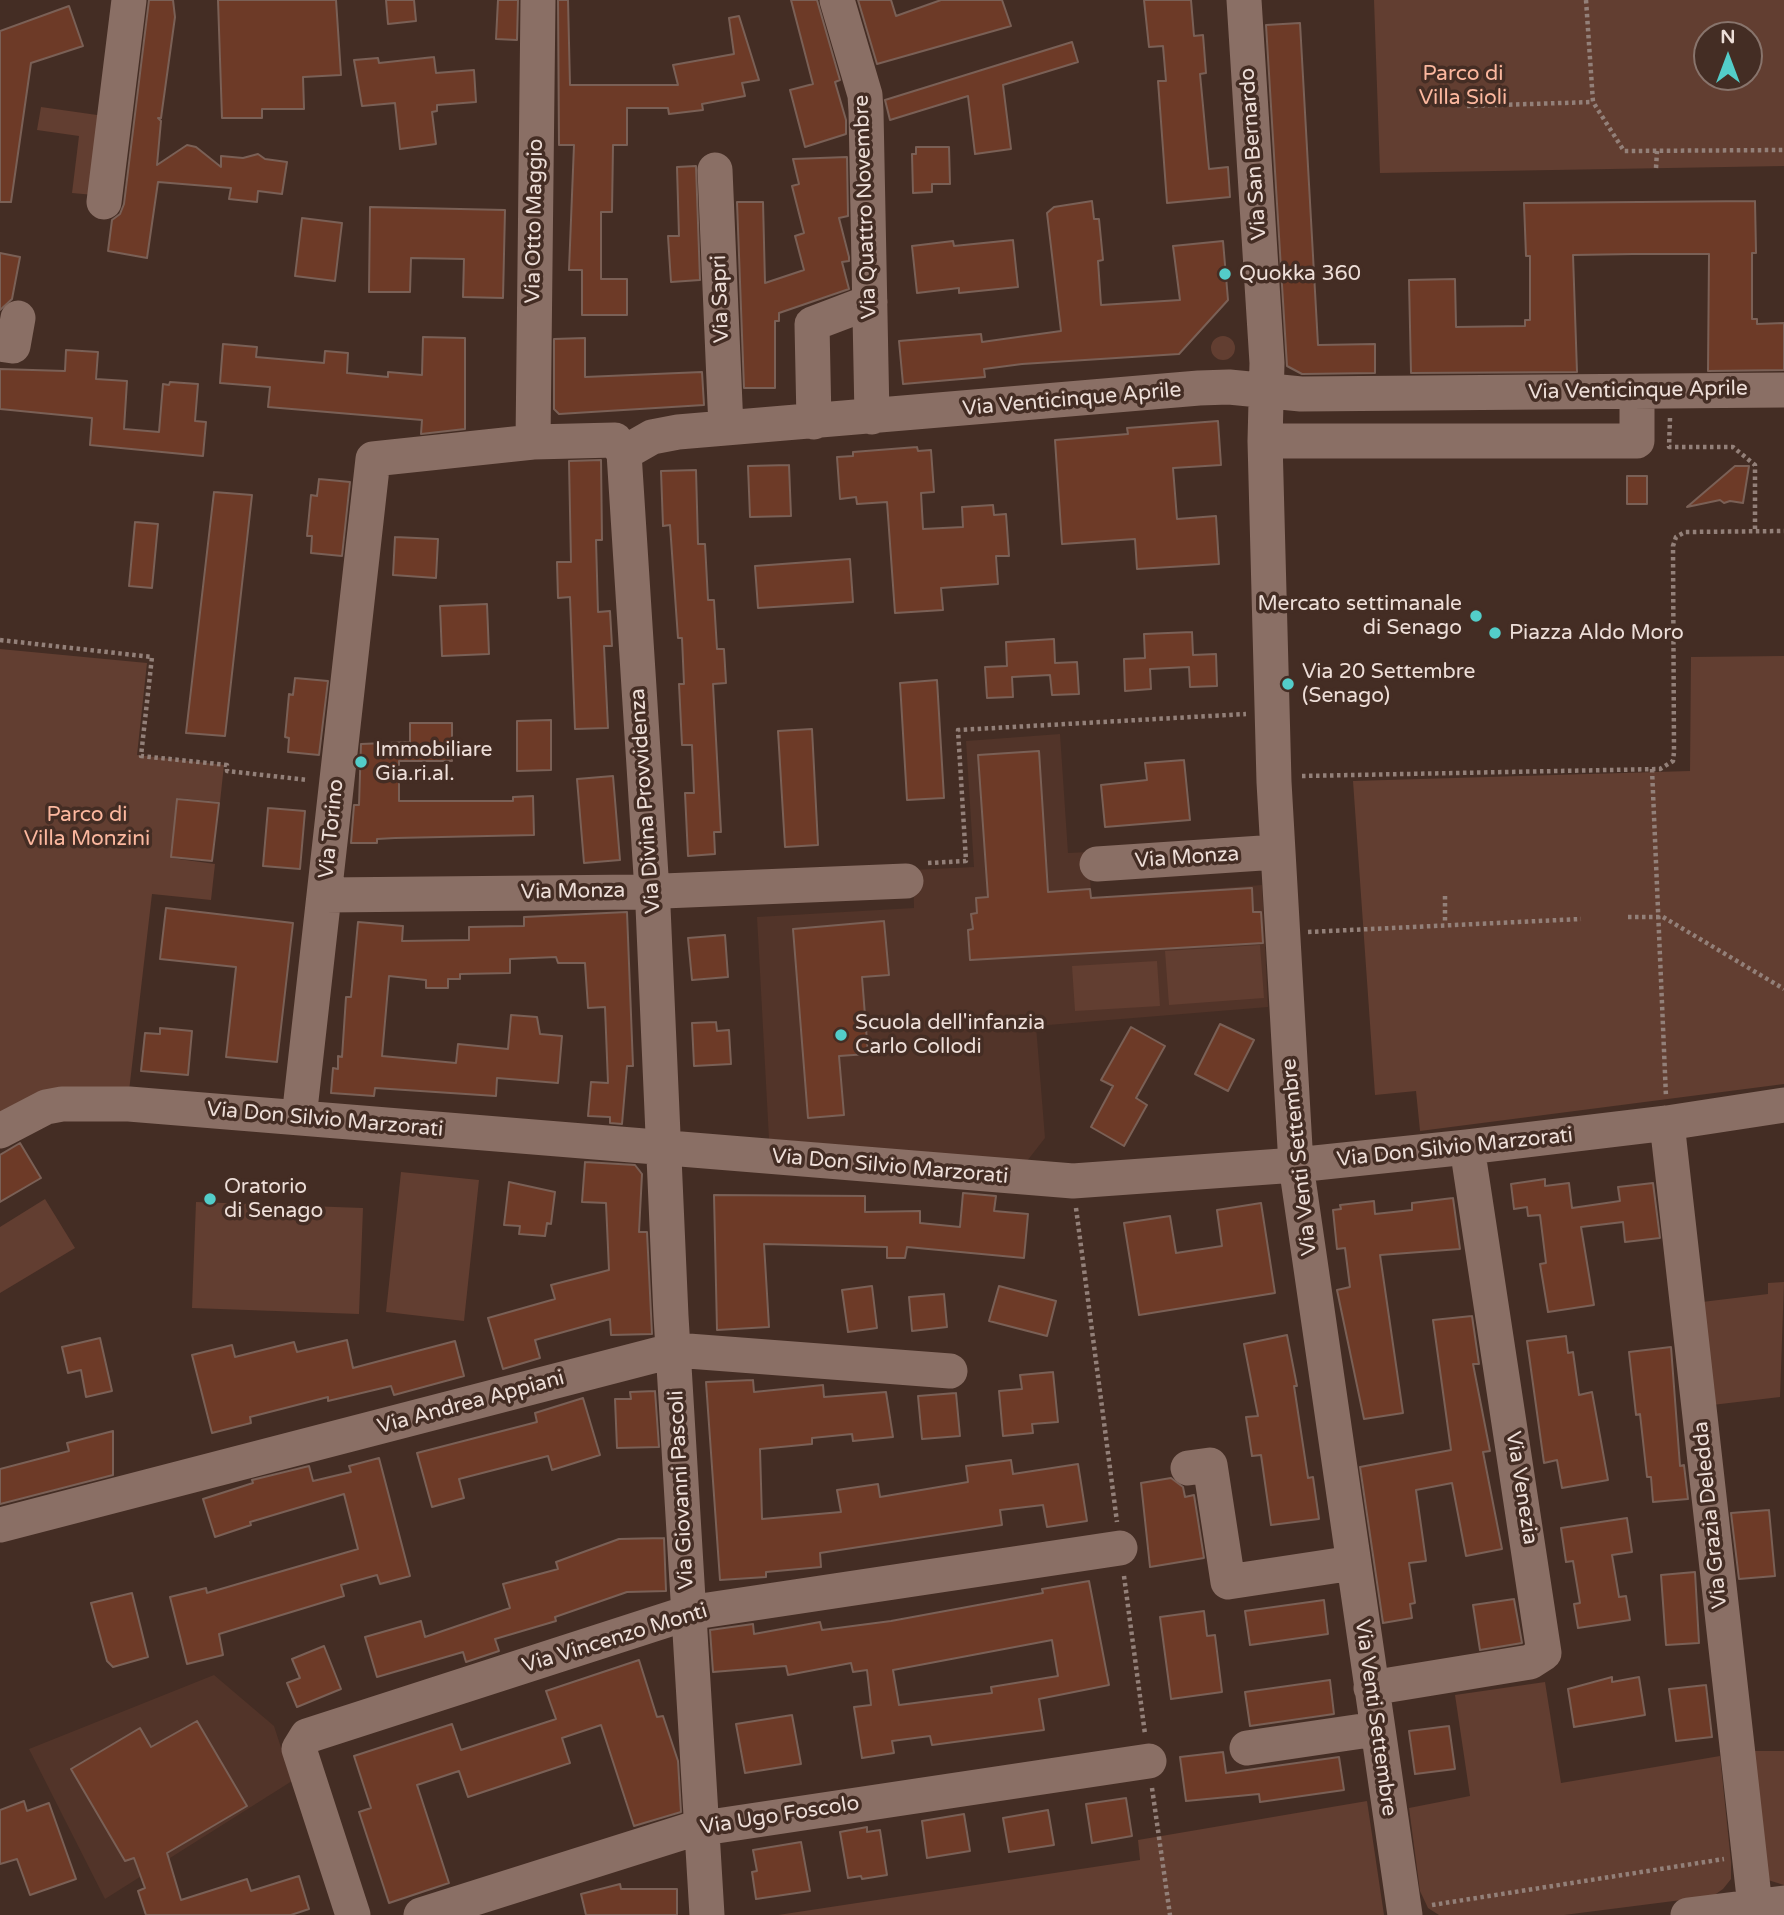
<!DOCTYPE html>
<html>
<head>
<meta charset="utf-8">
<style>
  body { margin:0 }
  #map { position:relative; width:1784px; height:1915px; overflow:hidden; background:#442d24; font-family:"Varela Round",sans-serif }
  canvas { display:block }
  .north { position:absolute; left:1693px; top:21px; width:70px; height:70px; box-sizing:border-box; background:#442d24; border:2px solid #88746c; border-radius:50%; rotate:0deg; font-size:19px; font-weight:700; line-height:28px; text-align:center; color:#edded8 }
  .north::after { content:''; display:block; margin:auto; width:24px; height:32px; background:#53cdc9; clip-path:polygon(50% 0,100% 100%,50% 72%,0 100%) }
</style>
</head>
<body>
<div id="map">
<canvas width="1784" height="1915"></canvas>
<div class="north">N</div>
</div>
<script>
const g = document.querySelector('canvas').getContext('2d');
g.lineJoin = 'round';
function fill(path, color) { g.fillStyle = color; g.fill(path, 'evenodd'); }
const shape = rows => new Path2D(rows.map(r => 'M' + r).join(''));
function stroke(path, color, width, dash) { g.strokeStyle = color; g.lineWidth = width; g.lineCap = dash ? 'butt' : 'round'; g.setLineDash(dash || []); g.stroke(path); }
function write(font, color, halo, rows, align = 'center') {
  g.font = font + ' "Varela Round",sans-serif'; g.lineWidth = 7; g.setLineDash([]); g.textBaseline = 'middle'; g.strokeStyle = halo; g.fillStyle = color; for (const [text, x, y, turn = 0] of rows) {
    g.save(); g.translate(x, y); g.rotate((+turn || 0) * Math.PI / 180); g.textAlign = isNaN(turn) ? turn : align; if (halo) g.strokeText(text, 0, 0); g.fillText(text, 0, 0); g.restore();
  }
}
fill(shape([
  [1060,734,1068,853,1089,852,1091,898,1262,885,1268,1007,1036,1026,1045,1138,1027,1161,769,1139,757,917,914,908,913,870,974,867,966,741],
  [214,1675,274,1726,292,1781,105,1899,29,1749]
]), '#523429');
fill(shape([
  [1374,0,1784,0,1784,166,1380,173],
  [1707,35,1749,35,1749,77,1707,77],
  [41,107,104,116,94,195,72,193,79,136,37,130],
  '1211 348a12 12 0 1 1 24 0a12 12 0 1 1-24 0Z',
  [0,649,147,663,137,755,224,765,220,802,178,798,171,858,215,864,211,900,152,894,129,1091,0,1118],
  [1784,656,1784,1084,1420,1131,1416,1091,1375,1095,1353,781,1690,771,1691,657],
  [1260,945,1264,998,1169,1005,1165,951],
  [1157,961,1160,1006,1075,1011,1072,966],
  [401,1172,479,1180,464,1321,386,1312],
  [45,1199,75,1248,0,1293,0,1227],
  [196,1202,363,1208,359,1314,192,1308],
  [1784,1282,1780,1397,1712,1405,1702,1302,1768,1294,1768,1283],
  [1545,1682,1561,1783,1720,1756,1731,1862,1731,1879,1723,1889,1713,1896,1564,1915,1439,1915,1428,1908,1420,1891,1409,1808,1470,1796,1455,1695],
  [1749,1751,1784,1751,1784,1885,1768,1880],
  [1367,1801,1384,1915,778,1915,1140,1860,1138,1840]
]), '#623e31');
const building = shape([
  [149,0,173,0,175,17,161,118,158,118,161,121,157,165,187,145,196,147,221,167,221,156,243,158,258,154,265,159,287,162,282,194,258,191,257,202,229,199,231,188,158,182,147,258,108,251,112,220,120,214,124,204,149,0],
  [218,0,336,0,341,75,303,77,304,109,262,109,262,118,222,118,218,0],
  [386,0,414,0,416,21,388,24,386,0],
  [498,0,518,0,517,40,496,39,498,0],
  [558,0,568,0,570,85,678,85,673,65,734,54,729,18,739,16,759,80,742,83,745,96,702,104,703,110,669,114,668,108,627,108,627,145,613,145,612,212,601,212,601,279,627,279,627,315,582,315,582,270,569,270,574,145,559,145,558,0],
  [791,0,817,0,840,80,835,82,846,120,846,134,805,147,790,90,813,84,791,0],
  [858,0,891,0,896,16,941,0,1002,0,1011,26,877,64,858,0],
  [1144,0,1191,0,1194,36,1203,35,1206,73,1200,74,1209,169,1228,167,1230,197,1167,203,1158,81,1166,81,1163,46,1149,47,1144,0],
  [69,6,83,46,31,63,11,202,0,202,0,31,69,6],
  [1300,23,1318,345,1375,344,1375,373,1302,374,1287,366,1266,25,1300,23],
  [1072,42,1078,62,1003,85,1011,149,975,154,968,96,890,120,885,100,1072,42],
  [434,57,436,73,474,70,476,102,437,105,437,111,432,112,436,144,400,149,395,103,362,106,354,60,378,58,379,63,434,57],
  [916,147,949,147,950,184,932,184,932,192,913,193,912,154,916,154,916,147],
  [847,157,848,216,839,218,849,257,849,261,842,262,849,289,779,313,779,321,775,321,775,388,744,388,737,202,763,202,765,283,804,270,795,236,804,233,792,186,799,184,793,159,847,157],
  [696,166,700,280,671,282,668,236,679,236,677,167,696,166],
  [1092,201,1094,219,1099,219,1103,260,1098,261,1101,305,1180,300,1173,246,1223,241,1228,300,1179,354,1022,364,984,369,985,377,903,384,899,341,981,334,982,342,1061,331,1047,213,1054,207,1092,201],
  [1755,201,1756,253,1752,253,1752,319,1757,319,1757,324,1784,323,1784,370,1708,371,1709,254,1633,254,1573,255,1577,372,1411,373,1409,280,1455,279,1456,327,1525,326,1525,320,1530,320,1530,256,1526,256,1524,203,1755,201],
  [370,207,505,210,503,298,463,297,464,259,411,258,410,292,369,292,370,207],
  [302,218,342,223,335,281,295,276,302,218],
  [1013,240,1018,287,959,293,959,288,917,293,912,246,953,241,954,246,1013,240],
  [0,253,20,257,12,299,0,310,0,253],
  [423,337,465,338,465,429,421,434,422,420,268,407,270,387,220,383,223,344,257,347,256,357,324,363,325,351,348,353,347,373,388,377,388,372,422,375,423,337],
  [585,338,585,377,702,372,704,405,559,414,554,409,554,339,585,338],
  [66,350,98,352,96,379,127,381,124,429,159,432,163,384,169,385,170,382,198,384,195,421,206,422,203,456,90,445,92,418,0,409,0,369,65,371,66,350],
  [1218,421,1221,465,1173,468,1177,519,1216,516,1219,564,1137,569,1135,539,1062,544,1055,440,1128,434,1127,428,1218,421],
  [917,447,918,451,931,450,934,492,921,493,923,529,963,527,962,507,993,505,994,515,1006,514,1009,556,996,556,998,584,941,588,943,610,895,613,887,502,857,504,856,497,840,499,837,457,853,456,853,452,917,447],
  [601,460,602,540,596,540,598,612,610,611,612,646,604,646,608,728,575,729,570,597,558,598,557,562,571,562,569,461,601,460],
  [789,465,791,516,750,517,748,466,789,465],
  [1735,466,1749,466,1743,503,1730,501,1724,503,1720,500,1687,507,1735,466],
  [696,470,698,544,705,544,708,600,714,600,717,649,724,649,726,683,713,684,721,832,714,832,715,854,688,856,685,793,694,793,692,745,682,745,679,684,684,684,682,638,678,638,670,525,663,526,661,471,696,470],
  [1627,476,1647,476,1647,504,1627,504,1627,476],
  [319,479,350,482,342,556,311,553,312,536,307,536,311,495,317,496,319,479],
  [214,492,252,495,225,736,186,733,214,492],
  [135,522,158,524,152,588,129,586,135,522],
  [395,537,438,539,436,578,393,575,395,537],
  [850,559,853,602,758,608,755,566,850,559],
  [487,604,489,654,442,656,440,606,487,604],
  [1192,632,1193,655,1216,654,1217,686,1190,687,1189,667,1150,669,1151,689,1125,691,1124,659,1145,658,1144,634,1192,632],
  [1054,639,1055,663,1077,662,1079,694,1052,695,1050,675,1012,677,1013,697,987,698,985,667,1007,666,1006,642,1054,639],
  [295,678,328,681,319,755,288,752,289,738,285,737,289,694,293,695,295,678],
  [937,680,944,798,907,800,900,683,937,680],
  [551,720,551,770,517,771,517,721,551,720],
  [410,723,452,723,452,761,399,761,399,801,513,801,513,797,533,796,534,835,395,838,377,839,377,843,351,843,354,805,359,805,361,744,410,742,410,723],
  [812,729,818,845,785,847,778,731,812,729],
  [1039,751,1048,892,1090,889,1091,898,1252,888,1253,912,1261,912,1263,943,970,960,968,930,973,929,971,914,977,913,976,898,988,897,978,755,1039,751],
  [1184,760,1190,820,1105,827,1101,785,1147,780,1145,763,1184,760],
  [613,776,620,860,584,863,577,779,613,776],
  [177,799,219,803,212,861,171,857,177,799],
  [268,808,305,811,300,869,263,866,268,808],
  [166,908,293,923,277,1062,226,1057,236,967,160,959,166,908],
  [627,912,633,1066,627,1066,622,1124,610,1123,610,1117,588,1116,591,1082,608,1083,605,1007,588,1008,585,963,558,963,556,957,510,959,510,973,460,974,460,979,448,979,448,988,426,988,426,980,389,976,382,1056,456,1063,458,1044,508,1049,511,1015,537,1017,540,1034,562,1036,558,1083,497,1078,496,1096,375,1088,374,1096,331,1093,333,1068,338,1069,338,1056,342,1057,346,997,351,997,358,922,403,926,402,941,469,940,469,927,524,926,524,917,627,912],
  [884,921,889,975,862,977,868,1054,839,1056,844,1115,808,1118,793,929,884,921],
  [725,935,728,977,692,980,688,938,725,935],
  [716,1022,717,1031,729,1030,731,1064,694,1066,692,1023,716,1022],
  [1220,1024,1254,1040,1228,1091,1195,1074,1220,1024],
  [1131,1027,1165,1046,1136,1098,1147,1105,1124,1146,1091,1127,1113,1086,1101,1080,1131,1027],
  [160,1028,192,1031,188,1075,141,1071,145,1033,160,1034,160,1028],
  [20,1143,41,1178,0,1202,0,1155,20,1143],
  [585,1162,635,1165,642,1174,639,1232,647,1232,652,1334,611,1335,610,1319,535,1340,540,1358,503,1369,488,1318,555,1299,551,1285,609,1270,606,1203,582,1202,585,1162],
  [1545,1179,1545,1186,1569,1183,1572,1208,1620,1201,1618,1187,1653,1183,1660,1238,1625,1242,1623,1222,1581,1227,1594,1305,1548,1312,1540,1264,1546,1263,1540,1215,1528,1216,1527,1207,1514,1209,1511,1184,1545,1179],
  [509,1182,555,1192,551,1224,547,1223,545,1236,519,1234,520,1226,504,1225,509,1182],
  [963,1193,996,1196,994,1211,1028,1214,1024,1258,907,1247,905,1258,887,1258,887,1247,764,1244,769,1327,717,1330,714,1195,865,1196,865,1212,920,1211,920,1223,960,1227,963,1193],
  [1453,1198,1460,1249,1380,1255,1403,1413,1364,1419,1337,1290,1350,1287,1345,1248,1337,1249,1333,1210,1341,1209,1340,1205,1374,1201,1375,1214,1412,1210,1412,1203,1453,1198],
  [1261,1203,1275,1293,1139,1315,1124,1223,1170,1216,1176,1253,1222,1246,1217,1210,1261,1203],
  [872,1286,877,1328,848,1332,842,1290,872,1286],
  [999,1286,1056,1301,1047,1336,989,1321,999,1286],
  [944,1294,947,1327,912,1331,909,1297,944,1294],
  [1472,1316,1479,1364,1473,1364,1490,1451,1483,1452,1502,1549,1466,1556,1452,1483,1416,1490,1426,1561,1409,1563,1415,1603,1410,1604,1412,1618,1383,1623,1360,1467,1451,1450,1433,1320,1472,1316],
  [1287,1335,1297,1386,1294,1386,1308,1478,1313,1477,1319,1519,1271,1525,1261,1455,1252,1456,1246,1417,1258,1416,1244,1344,1287,1335],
  [1566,1336,1568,1353,1573,1352,1579,1395,1592,1392,1608,1480,1562,1488,1557,1460,1544,1463,1527,1341,1566,1336],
  [100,1338,112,1391,86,1397,81,1370,68,1373,62,1347,100,1338],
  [347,1340,353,1368,455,1341,464,1376,394,1395,391,1386,328,1401,328,1397,250,1417,251,1423,212,1433,192,1355,232,1345,235,1357,294,1342,297,1352,347,1340],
  [1671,1347,1680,1466,1684,1465,1688,1499,1653,1502,1651,1477,1647,1477,1640,1414,1636,1415,1629,1352,1671,1347],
  [1053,1372,1058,1422,1032,1424,1033,1433,1003,1436,999,1391,1022,1389,1020,1375,1053,1372],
  [753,1380,754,1392,823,1385,824,1397,886,1392,893,1437,853,1441,852,1434,812,1438,812,1444,760,1449,762,1519,841,1512,837,1490,878,1484,880,1497,968,1482,966,1466,1011,1460,1013,1474,1078,1464,1087,1521,1047,1527,1043,1505,1000,1510,1002,1525,820,1553,821,1567,766,1572,766,1577,720,1580,706,1382,753,1380],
  [655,1391,659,1447,617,1448,615,1399,631,1399,630,1392,655,1391],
  [956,1393,960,1436,922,1439,918,1396,956,1393],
  [583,1398,600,1455,552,1470,548,1456,459,1479,464,1498,432,1507,417,1453,537,1422,535,1413,583,1398],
  [113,1431,113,1475,0,1504,0,1469,69,1451,67,1443,113,1431],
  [379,1458,410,1576,380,1584,377,1575,341,1585,344,1596,219,1634,223,1655,187,1664,170,1597,206,1588,207,1593,358,1549,344,1494,250,1522,251,1525,215,1537,203,1499,253,1483,252,1480,309,1466,313,1481,351,1472,349,1466,379,1458],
  [1171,1478,1183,1487,1185,1497,1194,1495,1204,1558,1150,1567,1141,1483,1171,1478],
  [1769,1510,1775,1576,1739,1579,1731,1513,1769,1510],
  [1627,1518,1632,1552,1612,1555,1619,1597,1626,1596,1630,1620,1578,1628,1574,1604,1580,1603,1573,1561,1566,1562,1561,1528,1627,1518],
  [664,1538,666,1591,627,1592,555,1617,556,1621,495,1639,499,1651,466,1662,463,1652,377,1677,365,1637,421,1621,425,1637,510,1608,503,1584,558,1569,556,1562,619,1539,664,1538],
  [1695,1572,1699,1643,1666,1645,1661,1575,1695,1572],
  [1089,1581,1109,1685,1039,1699,1044,1730,932,1745,930,1736,892,1741,894,1753,862,1758,854,1707,871,1705,867,1670,853,1672,851,1663,788,1675,786,1666,713,1672,710,1630,753,1624,754,1634,820,1622,822,1630,891,1621,1043,1593,1042,1589,1089,1581],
  [1052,1640,1058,1676,991,1687,992,1693,899,1705,893,1670,1052,1640],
  [132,1593,148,1657,113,1667,107,1661,91,1603,132,1593],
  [1514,1599,1522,1643,1480,1650,1473,1605,1514,1599],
  [1324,1600,1328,1634,1250,1645,1245,1611,1324,1600],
  [1204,1611,1207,1636,1215,1635,1222,1692,1171,1699,1160,1617,1204,1611],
  [324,1646,341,1689,297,1707,287,1683,300,1678,292,1659,324,1646],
  [639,1660,657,1717,663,1716,678,1761,681,1812,634,1826,601,1725,562,1738,570,1763,468,1797,459,1771,417,1785,449,1883,389,1903,359,1812,371,1808,354,1756,452,1724,461,1750,556,1719,546,1691,639,1660],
  [1612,1677,1612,1682,1639,1677,1645,1715,1574,1727,1568,1689,1612,1677],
  [1330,1680,1334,1714,1250,1726,1245,1692,1330,1680],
  [1706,1685,1712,1737,1676,1741,1669,1689,1706,1685],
  [792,1715,801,1764,745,1773,736,1724,792,1715],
  [197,1721,247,1806,167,1853,181,1900,247,1879,251,1891,299,1876,309,1909,291,1915,146,1915,138,1891,145,1888,134,1858,125,1861,71,1769,140,1728,151,1747,197,1721],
  [1449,1726,1455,1769,1415,1774,1409,1731,1449,1726],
  [1223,1752,1226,1773,1339,1757,1344,1790,1260,1802,1259,1794,1186,1801,1180,1757,1223,1752],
  [1126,1798,1132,1836,1092,1843,1086,1804,1126,1798],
  [24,1801,27,1811,49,1803,76,1879,30,1895,17,1859,0,1864,0,1810,24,1801],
  [1048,1810,1054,1845,1009,1852,1003,1818,1048,1810],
  [964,1814,970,1851,927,1858,922,1821,964,1814],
  [867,1827,867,1832,880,1830,887,1875,862,1879,861,1876,848,1878,840,1832,867,1827],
  [801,1842,810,1891,756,1899,752,1872,757,1871,753,1850,801,1842],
  [620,1884,621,1889,677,1889,677,1915,586,1915,581,1894,620,1884]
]);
fill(building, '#6d3a27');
stroke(building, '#7a6056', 2);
stroke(shape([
  [1586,0,1593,102,1624,151,1784,150],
  [1467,106,1593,102],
  [1656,168,1657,151],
  [1670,418,1669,447,1733,447,1755,465,1755,532],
  [0,640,152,657,141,756,227,765,227,771,308,780],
  [1652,769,1666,1097],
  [1302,776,1660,769,1673,761,1674,752,1673,546,1676,537,1685,532,1784,531],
  [928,863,966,861,958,730,1246,714],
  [1445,896,1445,924],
  [1628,917,1663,917,1784,989],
  [1308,932,1581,919],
  [1076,1208,1117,1522],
  [1124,1576,1145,1734],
  [1152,1788,1170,1915],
  [1432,1905,1724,1859]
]), '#938079', 4.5, [3.5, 3.5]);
stroke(shape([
  [837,0,865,95,866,111,872,417],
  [1244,0,1267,363,1265,441,1274,782,1296,1165,1405,1915],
  [715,170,726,428],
  [104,202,129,0],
  [0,344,13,346,18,318],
  [814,422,812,324,870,302],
  [1265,441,1637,441,1637,392],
  [533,442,538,0],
  [624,453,652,437,678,432,1199,388,1229,387,1301,394,1784,390],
  [1097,864,1277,852],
  [325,895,639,892,906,881],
  [299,1118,373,459,533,442,615,440,624,453,653,907,671,1316,707,1915],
  [1667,1123,1755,1906],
  [0,1131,46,1107,62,1104,129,1104,1073,1181,1296,1165,1467,1147,1667,1123,1784,1105],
  [1188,1468,1210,1465,1228,1582,1353,1563],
  [0,1525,675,1350,950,1371],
  [1371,1688,1530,1662,1544,1653,1467,1147],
  [1247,1748,1376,1729],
  [353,1915,299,1749,307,1736,688,1613,1120,1548],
  [421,1915,690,1830,1149,1761],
  [1688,1915,1784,1903]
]), '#8a6f65', 35);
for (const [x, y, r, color] of [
  [1225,274,7,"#53cdc9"],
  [1476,616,7,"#53cdc9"],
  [1495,633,7,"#53cdc9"],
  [1288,684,7,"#53cdc9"],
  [361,762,7,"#53cdc9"],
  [841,1035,7,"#53cdc9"],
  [210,1199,7,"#53cdc9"]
]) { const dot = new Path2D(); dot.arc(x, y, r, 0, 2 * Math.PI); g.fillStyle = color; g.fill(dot); stroke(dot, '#442d24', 2.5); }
write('21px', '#fcb89f', '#442d24', [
  ["Parco di",1463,74],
  ["Villa Sioli",1463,98],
  ["Parco di",87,815],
  ["Villa Monzini",87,839]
]);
write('21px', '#edded8', '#442d24', [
  ["Via San Bernardo",1254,154,-94],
  ["Via Quattro Novembre",866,207,-92],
  ["Via Otto Maggio",535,221,-89],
  ["Via Sapri",721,299,-92],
  ["Via Venticinque Aprile",1638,391,-1],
  ["Via Venticinque Aprile",1072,400,-5],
  ["Via Divina Provvidenza",646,801,-94],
  ["Via Torino",332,829,-84],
  ["Via Monza",1187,858,-4],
  ["Via Monza",573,892,-1],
  ["Via Don Silvio Marzorati",325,1120,5],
  ["Via Don Silvio Marzorati",1455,1148,-6],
  ["Via Venti Settembre",1300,1157,-96],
  ["Via Don Silvio Marzorati",890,1167,5],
  ["Via Andrea Appiani",471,1403,-15],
  ["Via Venezia",1521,1488,81],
  ["Via Giovanni Pascoli",682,1490,-93],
  ["Via Grazia Deledda",1711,1515,-96],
  ["Via Vincenzo Monti",615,1639,-17],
  ["Via Venti Settembre",1375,1718,82],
  ["Via Ugo Foscolo",780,1816,-9]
]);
write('21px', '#edded8', '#442d24', [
  ["Quokka 360",1239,274],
  ["Mercato settimanale",1462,604,"right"],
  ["di Senago",1462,628,"right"],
  ["Piazza Aldo Moro",1509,633],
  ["Via 20 Settembre",1302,672],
  ["(Senago)",1302,696],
  ["Immobiliare",375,750],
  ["Gia.ri.al.",375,774],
  ["Scuola dell'infanzia",855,1023],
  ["Carlo Collodi",855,1047],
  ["Oratorio",224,1187],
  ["di Senago",224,1211]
], 'left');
</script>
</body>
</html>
